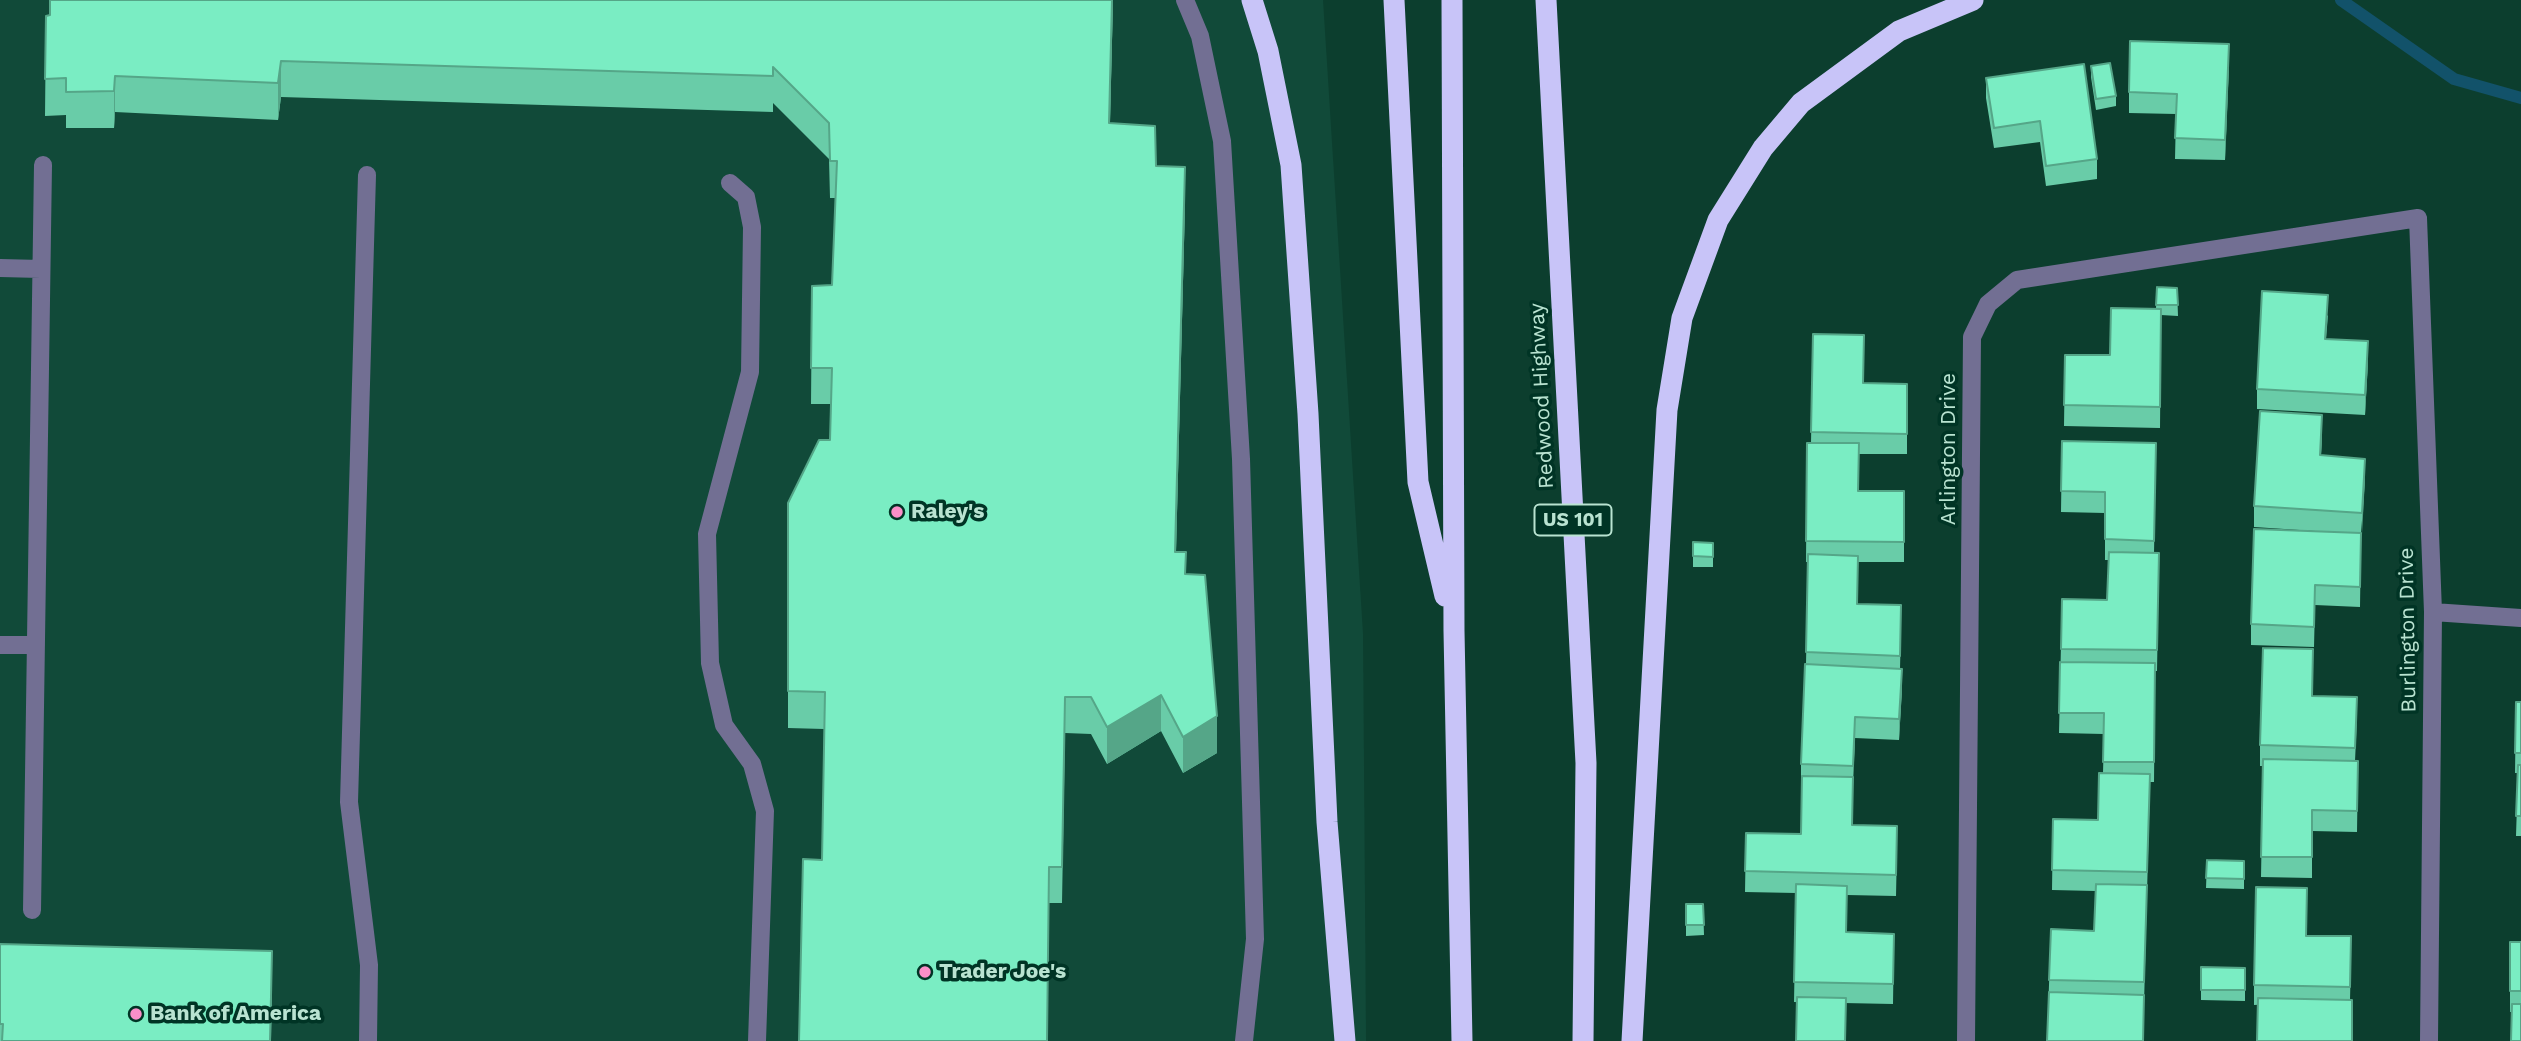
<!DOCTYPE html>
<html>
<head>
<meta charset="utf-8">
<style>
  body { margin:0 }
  canvas { display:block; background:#0c3e2e }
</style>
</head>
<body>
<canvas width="2521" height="1041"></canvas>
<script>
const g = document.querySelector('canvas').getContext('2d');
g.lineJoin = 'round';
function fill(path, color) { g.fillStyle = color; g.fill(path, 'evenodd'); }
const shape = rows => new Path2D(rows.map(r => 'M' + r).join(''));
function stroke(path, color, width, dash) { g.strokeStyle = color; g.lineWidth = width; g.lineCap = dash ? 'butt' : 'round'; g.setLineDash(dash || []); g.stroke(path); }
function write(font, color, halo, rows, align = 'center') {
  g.font = font + ' "Work Sans",sans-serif'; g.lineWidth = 7; g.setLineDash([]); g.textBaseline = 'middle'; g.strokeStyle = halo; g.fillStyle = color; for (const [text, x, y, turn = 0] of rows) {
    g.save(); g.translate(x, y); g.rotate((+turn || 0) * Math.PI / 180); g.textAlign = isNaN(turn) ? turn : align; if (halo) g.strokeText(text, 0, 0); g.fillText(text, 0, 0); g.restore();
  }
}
fill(shape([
  [0,0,1323,0,1363,634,1366,1041,0,1041]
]), '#114a39');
stroke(shape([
  [2341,0,2454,79,2521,98]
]), '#12526a', 12);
stroke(shape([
  [1185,0,1200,36,1222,141,1241,459,1255,939,1244,1041],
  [367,175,349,802,369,965,368,1041],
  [730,183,746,197,752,227,750,372,707,534,710,663,724,725,752,764,765,811,757,1041],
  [0,268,41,269],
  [2433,612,2521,618],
  [0,645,36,645],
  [32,910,43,165],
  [1966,1041,1972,337,1988,304,2017,280,2418,218,2433,612,2429,1041]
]), '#726f93', 18);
stroke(shape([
  [1252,0,1268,51,1291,165,1308,414,1327,822,1345,1041],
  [1394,0,1418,482,1445,596],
  [1452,0,1454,631,1462,1041],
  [1546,0,1586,763,1583,1041],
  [1632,1041,1667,410,1682,318,1718,220,1763,148,1801,103,1899,31,1973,0]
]), '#c8c4f8', 21);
fill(shape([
  [1113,0,1110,123,1156,166,1185,204,1176,552,1186,574,1217,753,1183,773,1161,731,1107,764,1091,734,1065,733,1062,903,1049,903,822,860,824,729,788,728,788,503,830,440,831,404,811,404,812,286,832,285,836,198,830,198,829,159,773,103,773,112,281,97,278,120,115,112,114,128,66,128,66,115,45,116,46,16],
  [2229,64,2225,160,2175,159,2176,114,2129,113,2129,92],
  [2091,66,2116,96,2116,106,2096,110,2091,77],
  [1986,78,2097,159,2097,179,2046,186,2040,142,1994,148,1986,98],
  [2157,287,2177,288,2178,316,2161,315,2160,428,2064,426,2065,355,2110,355,2156,308],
  [2328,315,2326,339,2368,362,2365,415,2257,409,2257,389],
  [1813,334,1864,383,1907,384,1907,454,1859,454,1858,491,1904,491,1904,562,1858,562,1858,604,1901,626,1900,669,1902,689,1899,740,1855,738,1853,777,1853,825,1897,847,1896,896,1847,895,1847,932,1894,934,1893,1004,1794,1002,1796,893,1745,892,1746,833,1801,834,1802,784,1801,784,1801,764,1806,664,1808,562,1806,562,1807,443,1811,443],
  [2322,436,2321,455,2365,479,2361,534,2360,607,2315,605,2314,647,2251,645,2251,624,2330,532,2254,527,2254,506],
  [2062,441,2156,443,2154,553,2159,553,2157,671,2155,671,2154,782,2150,782,2143,1041,2047,1041,2051,929,2094,931,2096,891,2052,890,2053,819,2098,820,2103,773,2104,734,2059,733,2062,599,2107,600,2109,560,2105,560,2105,513,2061,512],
  [1693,542,1713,543,1713,567,1693,567],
  [2313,696,2357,718,2355,761,2358,761,2357,832,2312,831,2312,878,2261,877,2263,766,2260,766,2260,745],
  [2516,702,2521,702,2521,836,2516,836,2518,773,2515,773],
  [2207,860,2244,861,2244,889,2206,888],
  [1686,904,1703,904,1704,935,1686,936],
  [2307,936,2351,957,2350,1000,2254,1005,2254,985],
  [2510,942,2521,942,2521,1041,2511,1012,2510,1012],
  [0,944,272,987,271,1041,0,1041],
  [2201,967,2245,968,2245,1001,2201,1000]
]), '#69cca8');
fill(shape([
  [1112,0,1113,0,1109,159,1109,123],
  [2229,44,2229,64,2225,160,2225,140],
  [281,61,281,97,278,120,278,83],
  [115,76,115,112,114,128,114,91],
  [1185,167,1185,204,1175,588,1175,552],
  [2368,341,2368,362,2365,415,2365,395],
  [2322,415,2322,436,2320,476,2320,455],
  [2365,459,2365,479,2362,534,2362,513],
  [1902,669,1902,689,1899,740,1899,719],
  [1161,695,1161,731,1107,764,1107,727],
  [1217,716,1217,753,1183,773,1183,737],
  [1855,717,1855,738,1853,787,1853,766]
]), '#55a688');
const building = shape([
  [50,0,1112,0,1109,123,1155,126,1156,166,1185,167,1175,552,1186,552,1185,574,1205,575,1217,716,1183,737,1161,695,1107,727,1091,697,1065,697,1062,867,1049,867,1047,1041,799,1041,803,859,822,860,825,692,788,691,788,503,819,440,830,440,832,368,811,368,812,286,832,285,837,161,830,161,829,123,773,67,773,76,281,61,278,83,115,76,114,91,66,92,66,78,45,79,46,16,50,15,50,0],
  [2130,41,2229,44,2225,140,2175,138,2177,94,2129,92,2130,41],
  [2110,63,2116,96,2096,99,2091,66,2110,63],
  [2084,64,2097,159,2046,166,2040,121,1994,128,1986,78,2084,64],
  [2157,287,2177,288,2178,305,2156,305,2157,287],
  [2262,291,2328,295,2325,339,2368,341,2365,395,2257,389,2262,291],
  [2111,308,2161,309,2160,407,2064,405,2065,355,2110,355,2111,308],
  [1813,334,1864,335,1863,383,1907,384,1907,434,1811,432,1813,334],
  [2260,411,2322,415,2320,455,2365,459,2362,513,2254,506,2260,411],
  [2062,441,2156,443,2154,541,2105,539,2105,492,2061,491,2062,441],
  [1807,443,1859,443,1858,491,1904,491,1904,542,1806,541,1807,443],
  [2254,529,2361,533,2360,587,2315,585,2314,627,2251,624,2254,529],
  [1693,542,1713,543,1713,557,1693,556,1693,542],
  [2109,552,2159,553,2157,650,2061,649,2062,599,2107,600,2109,552],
  [1808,554,1858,556,1857,604,1901,605,1900,656,1806,652,1808,554],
  [2263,648,2313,649,2312,696,2357,697,2355,748,2260,745,2263,648],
  [2060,662,2155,663,2154,762,2103,762,2104,713,2059,713,2060,662],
  [1805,664,1902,669,1899,719,1855,717,1853,766,1801,764,1805,664],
  [2516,702,2521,702,2521,753,2515,753,2516,702],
  [2263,759,2358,761,2357,811,2312,810,2312,857,2261,857,2263,759],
  [2518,765,2521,765,2521,816,2516,816,2518,765],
  [2099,773,2150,774,2147,872,2052,870,2053,819,2098,820,2099,773],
  [1802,776,1853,777,1852,825,1897,826,1896,875,1745,871,1746,833,1801,834,1802,776],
  [2207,860,2244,861,2244,879,2206,878,2207,860],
  [1796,884,1847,886,1846,932,1894,934,1893,984,1794,982,1796,884],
  [2096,884,2147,885,2144,982,2049,980,2051,929,2094,931,2096,884],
  [2256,887,2307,888,2306,936,2351,936,2350,987,2254,985,2256,887],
  [1686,904,1703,904,1704,925,1686,925,1686,904],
  [2510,942,2521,942,2521,991,2510,991,2510,942],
  [0,944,272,951,270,1041,2,1041,3,1024,0,1024,0,944],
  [2201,967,2245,968,2245,990,2201,990,2201,967],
  [2049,992,2144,995,2143,1041,2047,1041,2049,992],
  [1797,997,1846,998,1845,1041,1796,1041,1797,997],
  [2258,998,2352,1000,2352,1041,2257,1041,2258,998],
  [2512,1004,2521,1004,2521,1041,2511,1041,2512,1004]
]);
fill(building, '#7aedc3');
stroke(building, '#55a688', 2);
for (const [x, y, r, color] of [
  [897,512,7,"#fa8fc8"],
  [925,972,7,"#fa8fc8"],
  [136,1014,7,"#fa8fc8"]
]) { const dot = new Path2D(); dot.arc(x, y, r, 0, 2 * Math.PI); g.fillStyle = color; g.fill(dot); stroke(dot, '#003425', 2.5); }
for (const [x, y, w] of [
  [1573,520,77]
]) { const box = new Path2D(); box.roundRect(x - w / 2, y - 15.5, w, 31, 5); g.fillStyle = '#003425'; g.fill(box); stroke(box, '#b9e3d1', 2); }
write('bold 19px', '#b9e3d1', null, [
  ["US 101",1573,520]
]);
write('21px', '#b9e3d1', '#003425', [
  ["Redwood Highway",1542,396,-93],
  ["Arlington Drive",1949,449,-90],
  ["Burlington Drive",2408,630,-91]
]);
write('bold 21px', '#b9e3d1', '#003425', [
  ["Raley's",911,512],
  ["Trader Joe's",939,972],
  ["Bank of America",150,1014]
], 'left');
</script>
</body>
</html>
